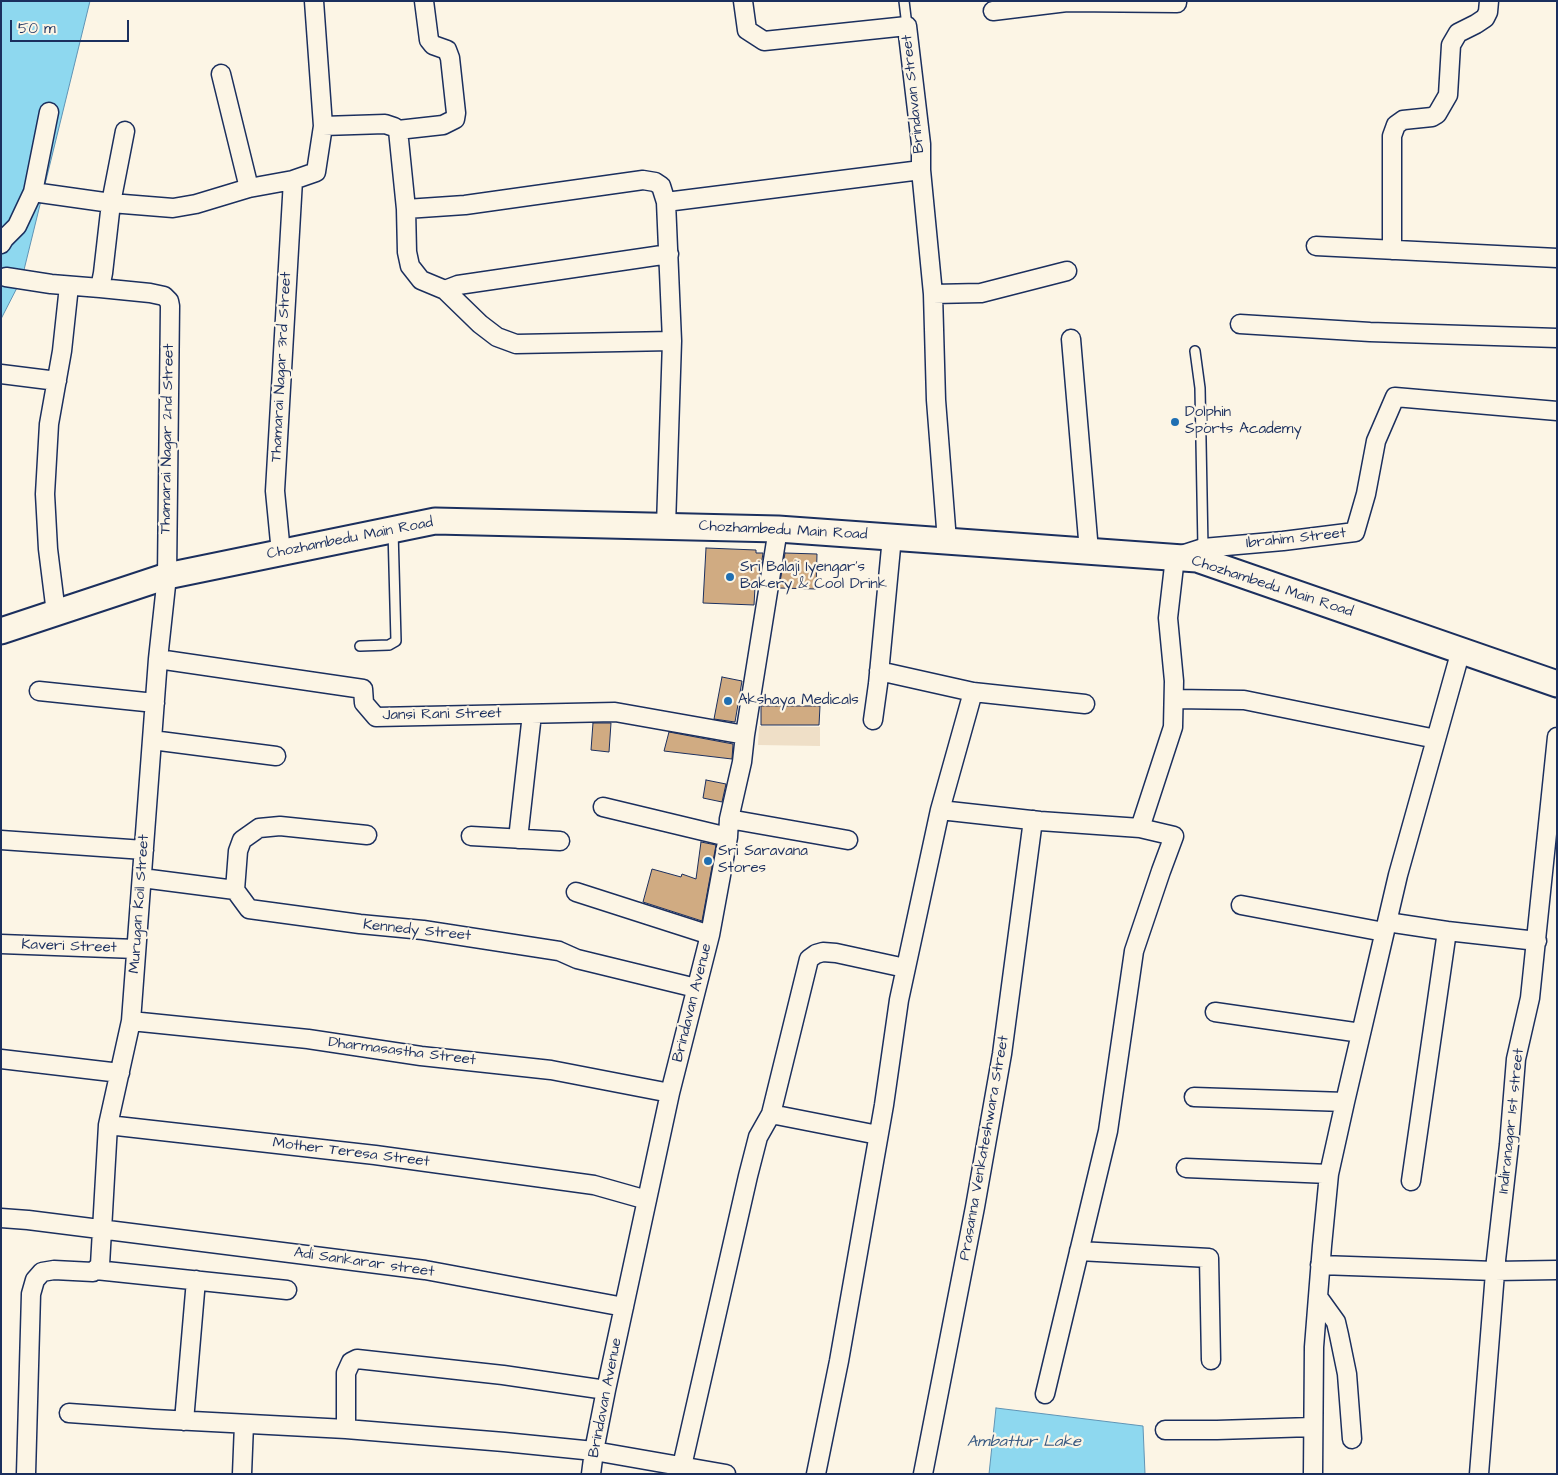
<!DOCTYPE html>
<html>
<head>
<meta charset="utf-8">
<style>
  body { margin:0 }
  #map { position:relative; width:1558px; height:1475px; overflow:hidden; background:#fcf5e5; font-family:"Architects Daughter",sans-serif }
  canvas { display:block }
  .frame { position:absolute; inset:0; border:2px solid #1b2f5e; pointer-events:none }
  .scale { position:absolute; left:10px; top:20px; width:119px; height:22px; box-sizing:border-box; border:2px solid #1b2f5e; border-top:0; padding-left:6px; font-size:15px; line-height:18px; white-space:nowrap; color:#1b2f5e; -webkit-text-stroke:4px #fcf5e5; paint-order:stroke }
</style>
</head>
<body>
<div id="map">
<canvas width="1558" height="1475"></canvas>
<div class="frame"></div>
<div class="scale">50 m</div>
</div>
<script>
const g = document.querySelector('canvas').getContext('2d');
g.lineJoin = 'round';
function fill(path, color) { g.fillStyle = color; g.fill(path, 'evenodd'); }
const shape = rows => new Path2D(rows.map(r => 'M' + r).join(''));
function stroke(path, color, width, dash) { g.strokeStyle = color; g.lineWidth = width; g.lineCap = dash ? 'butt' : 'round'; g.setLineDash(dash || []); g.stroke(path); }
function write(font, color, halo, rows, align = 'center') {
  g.font = font + ' "Architects Daughter",sans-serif'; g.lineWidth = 4.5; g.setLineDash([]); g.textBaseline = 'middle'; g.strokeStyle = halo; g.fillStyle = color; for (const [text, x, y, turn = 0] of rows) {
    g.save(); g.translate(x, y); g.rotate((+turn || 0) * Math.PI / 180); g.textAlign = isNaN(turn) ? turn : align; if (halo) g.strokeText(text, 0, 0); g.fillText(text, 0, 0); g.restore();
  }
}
fill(shape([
  [759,726,820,727,820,746,758,745]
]), '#efdfc7');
const water = shape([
  [1,1,90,1,22,278,1,319,1,1],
  [996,1408,1143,1426,1145,1474,989,1474,996,1408]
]);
fill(water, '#8ed8ef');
stroke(water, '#6094b5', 1);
const building = shape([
  [706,548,756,550,756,553,763,553,758,587,755,587,754,605,703,603,706,548],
  [785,553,817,554,816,589,779,588,785,553],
  [722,677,742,681,735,722,714,719,722,677],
  [761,706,820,706,819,725,761,725,761,706],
  [593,723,611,723,609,752,591,750,593,723],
  [669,732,733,744,732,759,664,751,669,732],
  [706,780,726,784,722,802,703,798,706,780],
  [701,842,716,845,702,921,643,902,652,869,681,877,682,874,696,879,701,842]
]);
fill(building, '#d0ab82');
stroke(building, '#1b2f5e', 1);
const lane = shape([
  [904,1,907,26],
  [1195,351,1200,388,1203,548],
  [360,646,389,645,396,641,393,530]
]);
const street = shape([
  [743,1,747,30,764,41,907,26,921,144,921,170,933,294],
  [993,11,1067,2,1177,3,1177,1],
  [221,74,249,188],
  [323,126,385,124,394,127,398,130,406,209,407,252,410,266,421,280,445,290,480,324,497,337,516,344,672,341],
  [398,130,443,125,455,119,456,113,450,58,447,50,433,45,429,40,424,1],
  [33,192,111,203,173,208,196,204,249,188,293,180,316,172,323,126,314,1],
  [666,202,921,170],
  [406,209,465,205,643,180,655,182,661,186,666,202,672,341,666,526],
  [1,244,4,239,17,226,33,192,49,112],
  [1316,246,1557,258],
  [1392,250,1392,136,1396,125,1403,120,1432,117,1437,114,1448,95,1451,45,1458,33,1476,24,1485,18,1488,12,1489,1],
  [6,277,51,284,100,288,150,293,164,296,169,301,170,306,167,576,158,659,131,1021,108,1125,100,1265,93,1272,54,1270,42,1272,35,1280,31,1294,26,1474],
  [100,288,103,273,111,203,125,131],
  [445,290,458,285,669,254],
  [1240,324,1370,332,1557,338],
  [1071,339,1089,551],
  [1,374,57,381],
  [947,541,936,400,933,294,981,293,1067,271],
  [281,553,275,491,293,180],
  [56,613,48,549,45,494,49,424,62,351,69,286],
  [158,659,363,689,364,703,376,717,615,712,745,735],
  [879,671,973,692,1085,704],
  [39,691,155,703],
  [1174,699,1244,700,1436,739],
  [873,720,878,684,892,537],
  [152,740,276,756],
  [603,807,728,837],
  [940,810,973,692],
  [729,819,848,840],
  [1140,828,1173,727,1174,681,1168,618,1175,557,1203,548,1283,541,1355,532,1366,494,1376,441,1395,397,1557,411],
  [471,836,560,841],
  [518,839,532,714],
  [1,840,144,850],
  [142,878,235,890,249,909,360,924,423,930,559,951,577,959,696,988],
  [235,890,238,851,242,840,259,828,280,826,367,835],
  [576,892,710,935],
  [1241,905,1384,932],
  [1387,922,1447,931],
  [1,944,136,949],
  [1215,1012,1361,1033],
  [131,1021,308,1039,421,1056,551,1070,670,1093],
  [1,1059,120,1073],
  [1194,1097,1345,1102],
  [771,1114,878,1135],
  [108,1125,375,1155,594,1185,647,1200],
  [1186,1168,1329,1174],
  [1411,1181,1447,931,1537,941],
  [1,1218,28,1220,425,1270,624,1307],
  [1079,1251,1209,1258,1211,1360],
  [1320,1265,1495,1271,1557,1270],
  [96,1270,287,1290],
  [1318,1297,1336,1322,1339,1335,1347,1374,1352,1439],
  [69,1413,154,1419,346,1429,504,1442,594,1451,726,1474],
  [184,1421,196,1280],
  [346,1429,346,1373,351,1362,357,1359,503,1375,606,1390],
  [1165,1430,1217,1430,1312,1427],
  [682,1466,748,1176,758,1137,771,1114,809,959,816,954,823,952,836,953,905,968],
  [242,1474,244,1424],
  [591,1474,594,1451,606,1390,670,1093,710,935,728,837,729,819,742,762,745,735,778,529],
  [816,1474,839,1361,884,1105,899,1000,940,810,1040,821,1140,828,1174,836,1161,871,1134,951,1108,1131,1045,1394],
  [923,1474,975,1207,1002,1054,1033,820],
  [1313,1474,1314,1347,1322,1246,1329,1174,1345,1102,1398,875,1461,650],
  [1479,1474,1496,1260,1509,1145,1516,1059,1530,998,1557,737]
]);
const secondary = shape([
  [1,631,167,576,435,521,778,529,1197,559,1557,684]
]);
stroke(lane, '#1b2f5e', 12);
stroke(street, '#1b2f5e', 21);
stroke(secondary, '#1b2f5e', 29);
stroke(lane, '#fcf5e5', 9);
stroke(street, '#fcf5e5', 18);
stroke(secondary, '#fcf5e5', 25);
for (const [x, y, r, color] of [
  [1175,422,5,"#1f6fb2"],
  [730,577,5,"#1f6fb2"],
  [728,701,5,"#1f6fb2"],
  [708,861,5,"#1f6fb2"]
]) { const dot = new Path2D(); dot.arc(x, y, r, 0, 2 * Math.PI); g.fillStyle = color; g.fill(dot); stroke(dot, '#fcf5e5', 2); }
write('15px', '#1b2f5e', '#fcf5e5', [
  ["Brindavan Street",914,94,-96],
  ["Thamarai Nagar 3rd Street",282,367,-87],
  ["Thamarai Nagar 2nd Street",168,439,-89],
  ["Chozhambedu Main Road",783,531,3],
  ["Chozhambedu Main Road",350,539,-11],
  ["Ibrahim Street",1296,539,-6],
  ["Chozhambedu Main Road",1272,587,18],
  ["Jansi Rani Street",442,715,-1],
  ["Murugan Koil Street",140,904,-86],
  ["Kennedy Street",417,931,6],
  ["Kaveri Street",69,947,2],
  ["Brindavan Avenue",693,1003,-76],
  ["Dharmasastha Street",402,1052,7],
  ["Indiranagar 1st street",1512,1121,-84],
  ["Prasanna Venkateshwara Street",985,1148,-80],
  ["Mother Teresa Street",351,1153,7],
  ["Adi Sankarar street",364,1263,8],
  ["Brindavan Avenue",606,1398,-79]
]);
write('15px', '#1b2f5e', '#fcf5e5', [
  ["Dolphin",1185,413],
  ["Sports Academy",1185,430],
  ["Sri Balaji Iyengar's",740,568],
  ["Bakery & Cool Drink",740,585],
  ["Akshaya Medicals",738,701],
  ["Sri Saravana",718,852],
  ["Stores",718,869]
], 'left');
write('italic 16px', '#385982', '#fcf5e5', [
  ["Ambattur Lake",1024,1443]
]);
</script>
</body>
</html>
